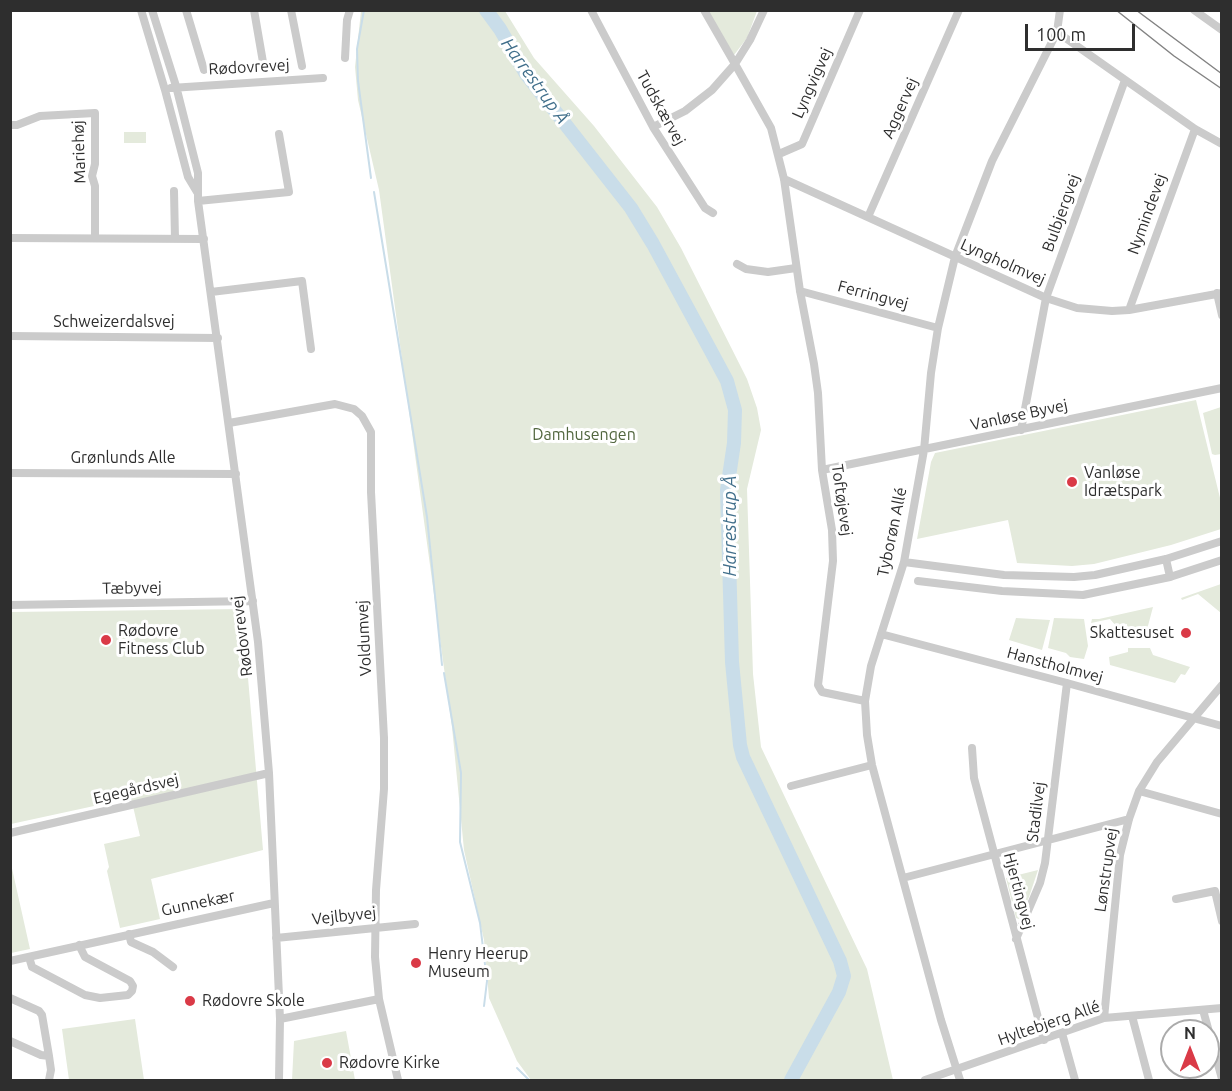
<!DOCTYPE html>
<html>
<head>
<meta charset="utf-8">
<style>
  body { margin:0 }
  #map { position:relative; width:1232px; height:1091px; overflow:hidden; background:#fff; font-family:Ubuntu,sans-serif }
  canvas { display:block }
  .frame { position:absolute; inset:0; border:12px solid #2e2e2e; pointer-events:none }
  .north { position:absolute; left:1160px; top:1019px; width:60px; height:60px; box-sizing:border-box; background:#fff; border:2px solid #ababab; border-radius:50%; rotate:0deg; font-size:16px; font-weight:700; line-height:24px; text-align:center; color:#2e2e2e }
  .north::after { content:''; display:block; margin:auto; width:21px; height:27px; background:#da3a47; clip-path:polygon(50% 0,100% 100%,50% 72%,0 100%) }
  .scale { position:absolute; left:1025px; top:24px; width:110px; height:27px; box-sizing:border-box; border:3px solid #2e2e2e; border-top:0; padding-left:8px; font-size:18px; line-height:21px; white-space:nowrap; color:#2e2e2e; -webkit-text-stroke:4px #fff; paint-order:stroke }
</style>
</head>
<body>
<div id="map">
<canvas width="1232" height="1091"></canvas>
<div class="frame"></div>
<div class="north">N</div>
<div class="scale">100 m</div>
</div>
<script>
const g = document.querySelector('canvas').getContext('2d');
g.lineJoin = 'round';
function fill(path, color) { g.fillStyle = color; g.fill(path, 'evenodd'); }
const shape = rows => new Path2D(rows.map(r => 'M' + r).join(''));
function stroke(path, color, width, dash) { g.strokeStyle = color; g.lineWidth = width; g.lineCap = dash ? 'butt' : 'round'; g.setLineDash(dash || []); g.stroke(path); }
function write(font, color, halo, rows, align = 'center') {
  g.font = font + ' Ubuntu,sans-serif'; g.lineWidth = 6; g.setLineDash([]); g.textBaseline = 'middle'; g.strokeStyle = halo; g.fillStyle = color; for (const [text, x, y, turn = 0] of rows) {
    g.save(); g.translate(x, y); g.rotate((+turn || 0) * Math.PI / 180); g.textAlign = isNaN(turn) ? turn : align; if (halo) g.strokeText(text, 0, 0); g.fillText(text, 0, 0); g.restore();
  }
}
fill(shape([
  [361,11,505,11,534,58,594,126,657,207,681,248,747,379,757,408,761,430,747,489,753,674,761,747,867,969,893,1080,531,1080,517,1061,489,998,484,940,464,850,452,727,379,190,358,100,355,67],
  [707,11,757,11,747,38,734,55],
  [124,132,146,132,146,143,124,143],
  [1196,400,1221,502,1221,529,1171,545,1094,564,1072,566,1017,563,1008,520,917,539,931,462,935,453],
  [1221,407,1221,454,1215,455,1212,454,1203,413],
  [1221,584,1221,613,1198,594,1182,600,1181,598],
  [1153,607,1145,637,1128,636,1127,624,1116,626,1110,619,1091,623,1092,619,1099,619],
  [242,609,263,850,151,879,160,919,120,928,107,871,109,867,104,844,140,836,131,798,11,824,10,612],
  [1016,618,1050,620,1042,650,1009,640],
  [1054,618,1084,619,1088,646,1084,659,1070,657,1066,653,1048,648],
  [1128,648,1150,648,1153,655,1190,667,1185,675,1181,674,1175,683,1110,665,1109,657,1128,652],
  [11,864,30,949,11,953,10,953],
  [1038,870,1029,897,1019,919,1016,918,1006,878],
  [135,1019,144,1080,69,1080,62,1029],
  [346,1031,355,1080,292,1080,294,1041]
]), '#e4eadc');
stroke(shape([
  [364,10,357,49,358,81,371,178],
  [374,192,427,517,442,665],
  [444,673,461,773,460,842,480,923,487,981,484,1006],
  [517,1068,529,1080]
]), '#c9dde9', 2);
stroke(shape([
  [486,10,500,29,526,74,631,208,653,244,712,353,727,381,735,410,734,443,727,490,732,662,740,745,743,757,840,961,844,976,839,992,791,1080]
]), '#c9dde9', 14);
stroke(shape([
  [141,10,165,90,188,177,197,192],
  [152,10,176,86,198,173,198,201,258,642,269,773,280,1019,279,1080],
  [186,10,204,70],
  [254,10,264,68],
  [291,10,302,66],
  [591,10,653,127,705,208,713,213],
  [704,10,735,64,750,40,764,10],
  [1194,10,1222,30],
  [1057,32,1195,129,1222,144],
  [345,58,347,20,350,10],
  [171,88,323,78],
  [10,125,17,125,40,116,95,113,95,164,92,176,95,186,95,237],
  [653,127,685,111,712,90,735,64,771,128,784,179,800,291,814,364,818,393,822,470,832,530,833,561,818,685,822,692,865,701],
  [779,154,802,144,860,10],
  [784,179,1046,298,1077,308,1112,311,1129,310,1222,293],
  [174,191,175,239],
  [198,201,289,192,279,134],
  [868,217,959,10],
  [10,238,204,239],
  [737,264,746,269,768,272,796,268],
  [800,291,938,328],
  [211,292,302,281,311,349],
  [1217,293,1222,315],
  [1129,310,1195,129],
  [10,336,218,338],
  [229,423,335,404,354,409,362,416,371,432,371,492,384,738,384,789,376,890,375,957,379,999,398,1080],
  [1021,430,1046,298,1125,80],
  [822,470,1222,388],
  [10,473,236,474],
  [1166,559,1170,577],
  [904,562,1004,575,1074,577,1095,575,1166,559,1222,541],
  [918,581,1002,591,1083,595,1170,577,1222,560],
  [10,605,253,601],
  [881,634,1067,683,1222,726],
  [972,748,974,778,1044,1040],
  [791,786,872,765],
  [1139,791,1222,814],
  [10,833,269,773],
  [903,878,1129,819],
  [1176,899,1215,891,1222,921],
  [129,934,131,942,153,952,173,967],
  [276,938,415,924],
  [1016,939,1040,883,1045,863,1067,683],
  [29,957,32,967,85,995,100,998,128,995,132,991,133,986,130,981,85,957,79,945],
  [10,961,274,903],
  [10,998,39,1011,42,1015,49,1056,41,1055,10,1041],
  [1203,1010,1222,1079],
  [1132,1016,1149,1080],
  [1104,1018,1120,855,1129,819,1139,791,1157,762,1222,685],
  [280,1019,379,999],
  [1062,1033,1075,1080],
  [49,1056,51,1070,49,1080],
  [925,1080,1104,1018,1222,1008],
  [960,1080,941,1020,872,765,867,735,865,701,871,666,904,562,924,450,931,373,938,328,955,257,992,161,1057,32,1060,10]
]), '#cbcbcb', 8);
stroke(shape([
  [1116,10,1174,56,1222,89],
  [1136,10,1222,74]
]), '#838383', 1.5);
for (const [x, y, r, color] of [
  [1072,482,6,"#da3a47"],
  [1186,633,6,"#da3a47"],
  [106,640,6,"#da3a47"],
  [416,963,6,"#da3a47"],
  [190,1001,6,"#da3a47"],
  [327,1063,6,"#da3a47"]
]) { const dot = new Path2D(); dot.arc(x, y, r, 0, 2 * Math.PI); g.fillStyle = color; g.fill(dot); stroke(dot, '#fff', 2); }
write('16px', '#2e2e2e', '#fff', [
  ["Rødovrevej",249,67,-3],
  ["Lyngvigvej",812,83,-66],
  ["Tudskærvej",661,108,61],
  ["Aggervej",900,108,-66],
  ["Mariehøj",79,152,-92],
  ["Bulbjergvej",1061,213,-70],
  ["Nymindevej",1147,214,-70],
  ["Lyngholmvej",1003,262,24],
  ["Ferringvej",873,295,15],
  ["Schweizerdalsvej",114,322],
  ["Vanløse Byvej",1019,415,-12],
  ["Grønlunds Alle",123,458],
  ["Toftøjevej",842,500,82],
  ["Tyborøn Allé",892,532,-78],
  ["Tæbyvej",132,588,-1],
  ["Rødovrevej",242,636,-97],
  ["Voldumvej",364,638,-93],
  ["Hanstholmvej",1055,665,15],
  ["Egegårdsvej",136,789,-13],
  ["Stadilvej",1036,812,-83],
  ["Lønstrupvej",1106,870,-82],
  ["Hjertingvej",1019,891,75],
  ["Gunnekær",198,903,-12],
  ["Vejlbyvej",344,916,-6],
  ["Hyltebjerg Allé",1049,1023,-19]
]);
write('16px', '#51663e', '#fff', [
  ["Damhusengen",584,435]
]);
write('16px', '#2e2e2e', '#fff', [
  ["Vanløse",1084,473],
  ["Idrætspark",1084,491],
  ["Rødovre",118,631],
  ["Fitness Club",118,649],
  ["Skattesuset",1174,633,"right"],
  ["Henry Heerup",428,954],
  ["Museum",428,972],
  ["Rødovre Skole",202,1001],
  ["Rødovre Kirke",339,1063]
], 'left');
write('italic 18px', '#416f8b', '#fff', [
  ["Harrestrup Å",535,81,54],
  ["Harrestrup Å",730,526,-90]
]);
</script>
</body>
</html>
